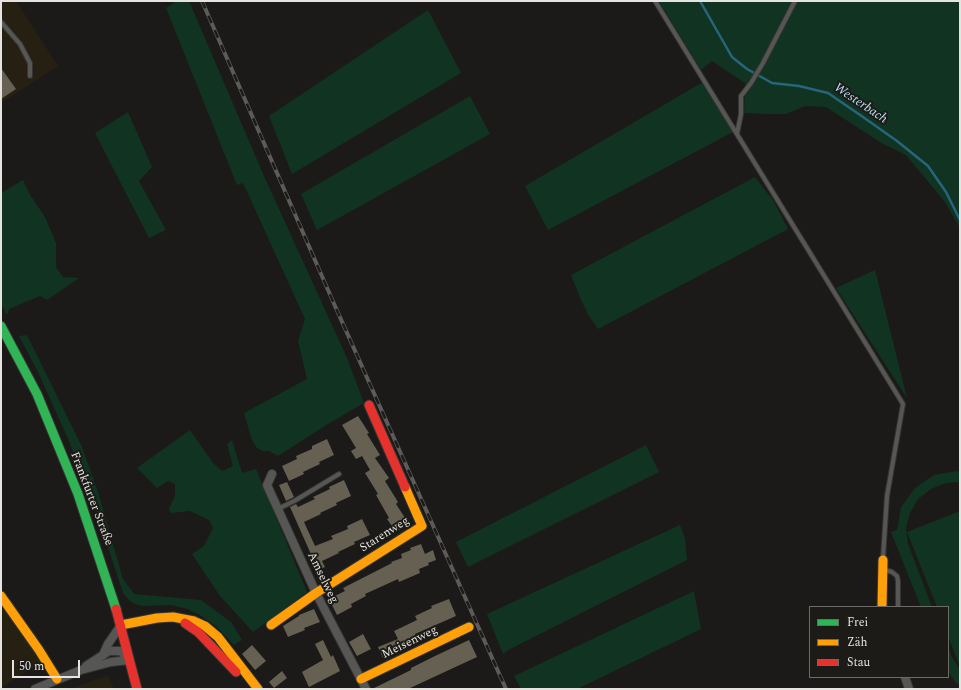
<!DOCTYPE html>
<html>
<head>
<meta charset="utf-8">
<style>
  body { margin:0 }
  #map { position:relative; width:961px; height:690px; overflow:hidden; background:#1b1a18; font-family:Spectral,serif }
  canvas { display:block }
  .frame { position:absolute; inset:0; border:2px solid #e5e4e1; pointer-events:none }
  .legend { position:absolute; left:809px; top:606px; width:140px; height:72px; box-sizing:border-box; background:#1c1b17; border:1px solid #6c6b68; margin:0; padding:5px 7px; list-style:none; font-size:12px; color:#e5e4e1 }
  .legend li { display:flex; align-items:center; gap:8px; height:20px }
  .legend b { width:20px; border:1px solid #6c6b68 }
  .scale { position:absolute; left:12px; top:660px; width:68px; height:18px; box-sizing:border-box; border:2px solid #e5e4e1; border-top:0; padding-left:5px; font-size:12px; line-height:14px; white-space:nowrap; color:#e5e4e1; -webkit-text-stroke:3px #1c1b17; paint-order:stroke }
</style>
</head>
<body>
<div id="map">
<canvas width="961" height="690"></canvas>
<div class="frame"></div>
<ul class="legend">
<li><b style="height:5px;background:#30b455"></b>Frei</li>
<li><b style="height:5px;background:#ff9f0a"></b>Zäh</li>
<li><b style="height:5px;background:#e5322d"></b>Stau</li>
</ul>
<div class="scale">50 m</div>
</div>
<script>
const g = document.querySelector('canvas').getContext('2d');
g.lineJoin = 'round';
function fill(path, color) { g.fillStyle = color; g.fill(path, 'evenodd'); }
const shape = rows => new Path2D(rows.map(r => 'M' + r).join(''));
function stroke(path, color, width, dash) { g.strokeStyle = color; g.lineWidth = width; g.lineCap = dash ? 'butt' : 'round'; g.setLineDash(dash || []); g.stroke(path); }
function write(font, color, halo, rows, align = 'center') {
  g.font = font + ' Spectral,serif'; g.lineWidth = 4; g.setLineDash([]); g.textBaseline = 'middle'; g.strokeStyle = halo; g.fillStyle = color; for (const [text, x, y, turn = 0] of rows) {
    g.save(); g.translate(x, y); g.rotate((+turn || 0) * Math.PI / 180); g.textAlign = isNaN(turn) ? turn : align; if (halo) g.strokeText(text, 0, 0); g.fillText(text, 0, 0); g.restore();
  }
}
fill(shape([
  [1,1,16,1,58,66,1,103],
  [1,602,43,662,1,688],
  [108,675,114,689,70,689]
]), '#262012');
fill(shape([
  [177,1,189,1,264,176,347,358,364,403,328,424,278,456,269,451,263,451,257,448,252,440,244,413,307,379,298,341,305,319,243,183,237,185,166,8],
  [659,1,960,1,960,228,945,202,906,155,883,144,826,107,805,106,786,114,770,114,744,113,745,83,712,61,701,70],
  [428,10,461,73,292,174,269,116],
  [703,82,733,132,548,230,525,186],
  [470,96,490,134,317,230,301,194],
  [128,112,152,167,139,181,166,230,149,238,95,133],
  [755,177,773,200,788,229,598,329,589,316,581,300,571,275],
  [23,180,29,193,45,217,56,243,56,267,63,277,79,278,47,300,40,296,9,309,7,315,1,304,1,193],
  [875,270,907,398,836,288],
  [27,335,82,447,99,495,123,579,134,594,201,600,231,622,242,640,234,645,217,627,203,617,188,609,171,605,142,606,133,603,128,599,123,593,100,523,69,441,37,370,19,336],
  [190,430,213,463,222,471,233,466,227,444,232,440,242,473,256,469,307,592,253,632,220,596,192,554,204,546,213,528,209,520,190,511,171,513,169,509,175,496,175,484,168,481,157,488,137,468],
  [646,445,659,472,468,567,456,542],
  [957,471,960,472,960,482,946,483,931,489,918,499,910,513,906,528,908,544,932,607,921,607,891,532,897,530,901,507,915,488,934,475],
  [960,511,960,667,948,636,948,607,937,607,907,532],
  [680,525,685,538,687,560,508,650,503,654,487,614],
  [694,591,701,629,577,689,521,689,514,676],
  [948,647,952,657,960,670,960,685,956,683,948,671]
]), '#113422');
stroke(shape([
  [700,1,732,57,747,69,772,83,799,86,828,93,863,117,897,141,928,166,946,192,960,220]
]), '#26657c', 2.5);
fill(shape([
  [1,68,16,89,1,99],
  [358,416,369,433,367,434,380,455,375,458,389,478,385,481,398,502,396,504,409,524,396,532,387,519,389,518,376,495,378,494,365,473,370,470,362,456,356,459,351,451,356,448,342,425],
  [327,439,334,455,319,462,320,464,303,472,304,474,289,481,282,466,297,459,296,456,312,449,312,446],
  [344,480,351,496,336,503,337,505,320,513,321,514,304,522,315,546,333,539,331,536,348,529,347,526,362,519,370,535,354,542,355,544,338,552,339,553,322,561,325,567,318,570,290,507,296,504,298,507,315,499,313,497,330,489,329,487],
  [287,482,294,497,286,501,279,485],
  [421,544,425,554,433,550,436,560,428,563,429,565,419,569,420,573,399,582,398,579,365,594,366,596,351,604,352,607,337,615,329,599,345,591,343,588,392,563,391,562,402,558,401,554,411,550,410,548],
  [449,599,456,616,415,634,417,640,393,652,394,654,383,658,378,647,398,639,394,631,417,620,415,616,432,608,431,606],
  [314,609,320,622,304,628,305,630,288,637,283,626,299,616,299,615],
  [363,634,371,649,357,656,349,642],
  [323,640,331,657,333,655,340,671,309,687,302,672,323,660,315,644],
  [469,640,477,657,408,689,372,689,411,670,411,668,435,656],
  [252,645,266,661,255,670,242,654],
  [282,671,287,678,274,688,269,682]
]), '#656051');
const lane = shape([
  [655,1,903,404,887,496,883,558],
  [1,22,20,44,30,63,30,76],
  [737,134,741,114,741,96,751,83,763,63,795,1],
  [278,509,296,500,339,474],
  [885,570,892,572,897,576,898,581,898,607]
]);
const street = shape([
  [272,474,267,485,316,593,366,689],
  [103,655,108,644,121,625],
  [86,666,109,651,121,651,128,659],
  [905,677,909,689],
  [35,689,81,670,111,662,129,660]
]);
const fast = shape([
  [1,326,37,394,78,494,116,609]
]);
const slow = shape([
  [1,596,39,650,57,679],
  [882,607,883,560],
  [121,625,157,618,173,617,194,621,205,626,218,637,258,689],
  [271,625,316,593,422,526,405,487],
  [361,679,469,627]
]);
const jam = shape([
  [369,405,405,487],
  [116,609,137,689],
  [185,623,198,632,236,672]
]);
stroke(lane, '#363534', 6);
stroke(street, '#363534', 10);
stroke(fast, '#363534', 11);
stroke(slow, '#363534', 11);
stroke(jam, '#363534', 11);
stroke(lane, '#565654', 4);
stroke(street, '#565654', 8);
stroke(fast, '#30b455', 9);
stroke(slow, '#ff9f0a', 9);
stroke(jam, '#e5322d', 9);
const rail = shape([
  [202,1,335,306,506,689]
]);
stroke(rail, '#5c5b5a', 4);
stroke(rail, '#1c1b17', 2.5, [8]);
write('12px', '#e5e4e1', '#1c1b17', [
  ["Frankfurter Straße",91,499,69],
  ["Starenweg",385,535,-32],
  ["Amselweg",322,578,64],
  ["Meisenweg",410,643,-26]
]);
write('italic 13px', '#b5e0f3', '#1c1b17', [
  ["Westerbach",860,104,34]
]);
</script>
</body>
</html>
